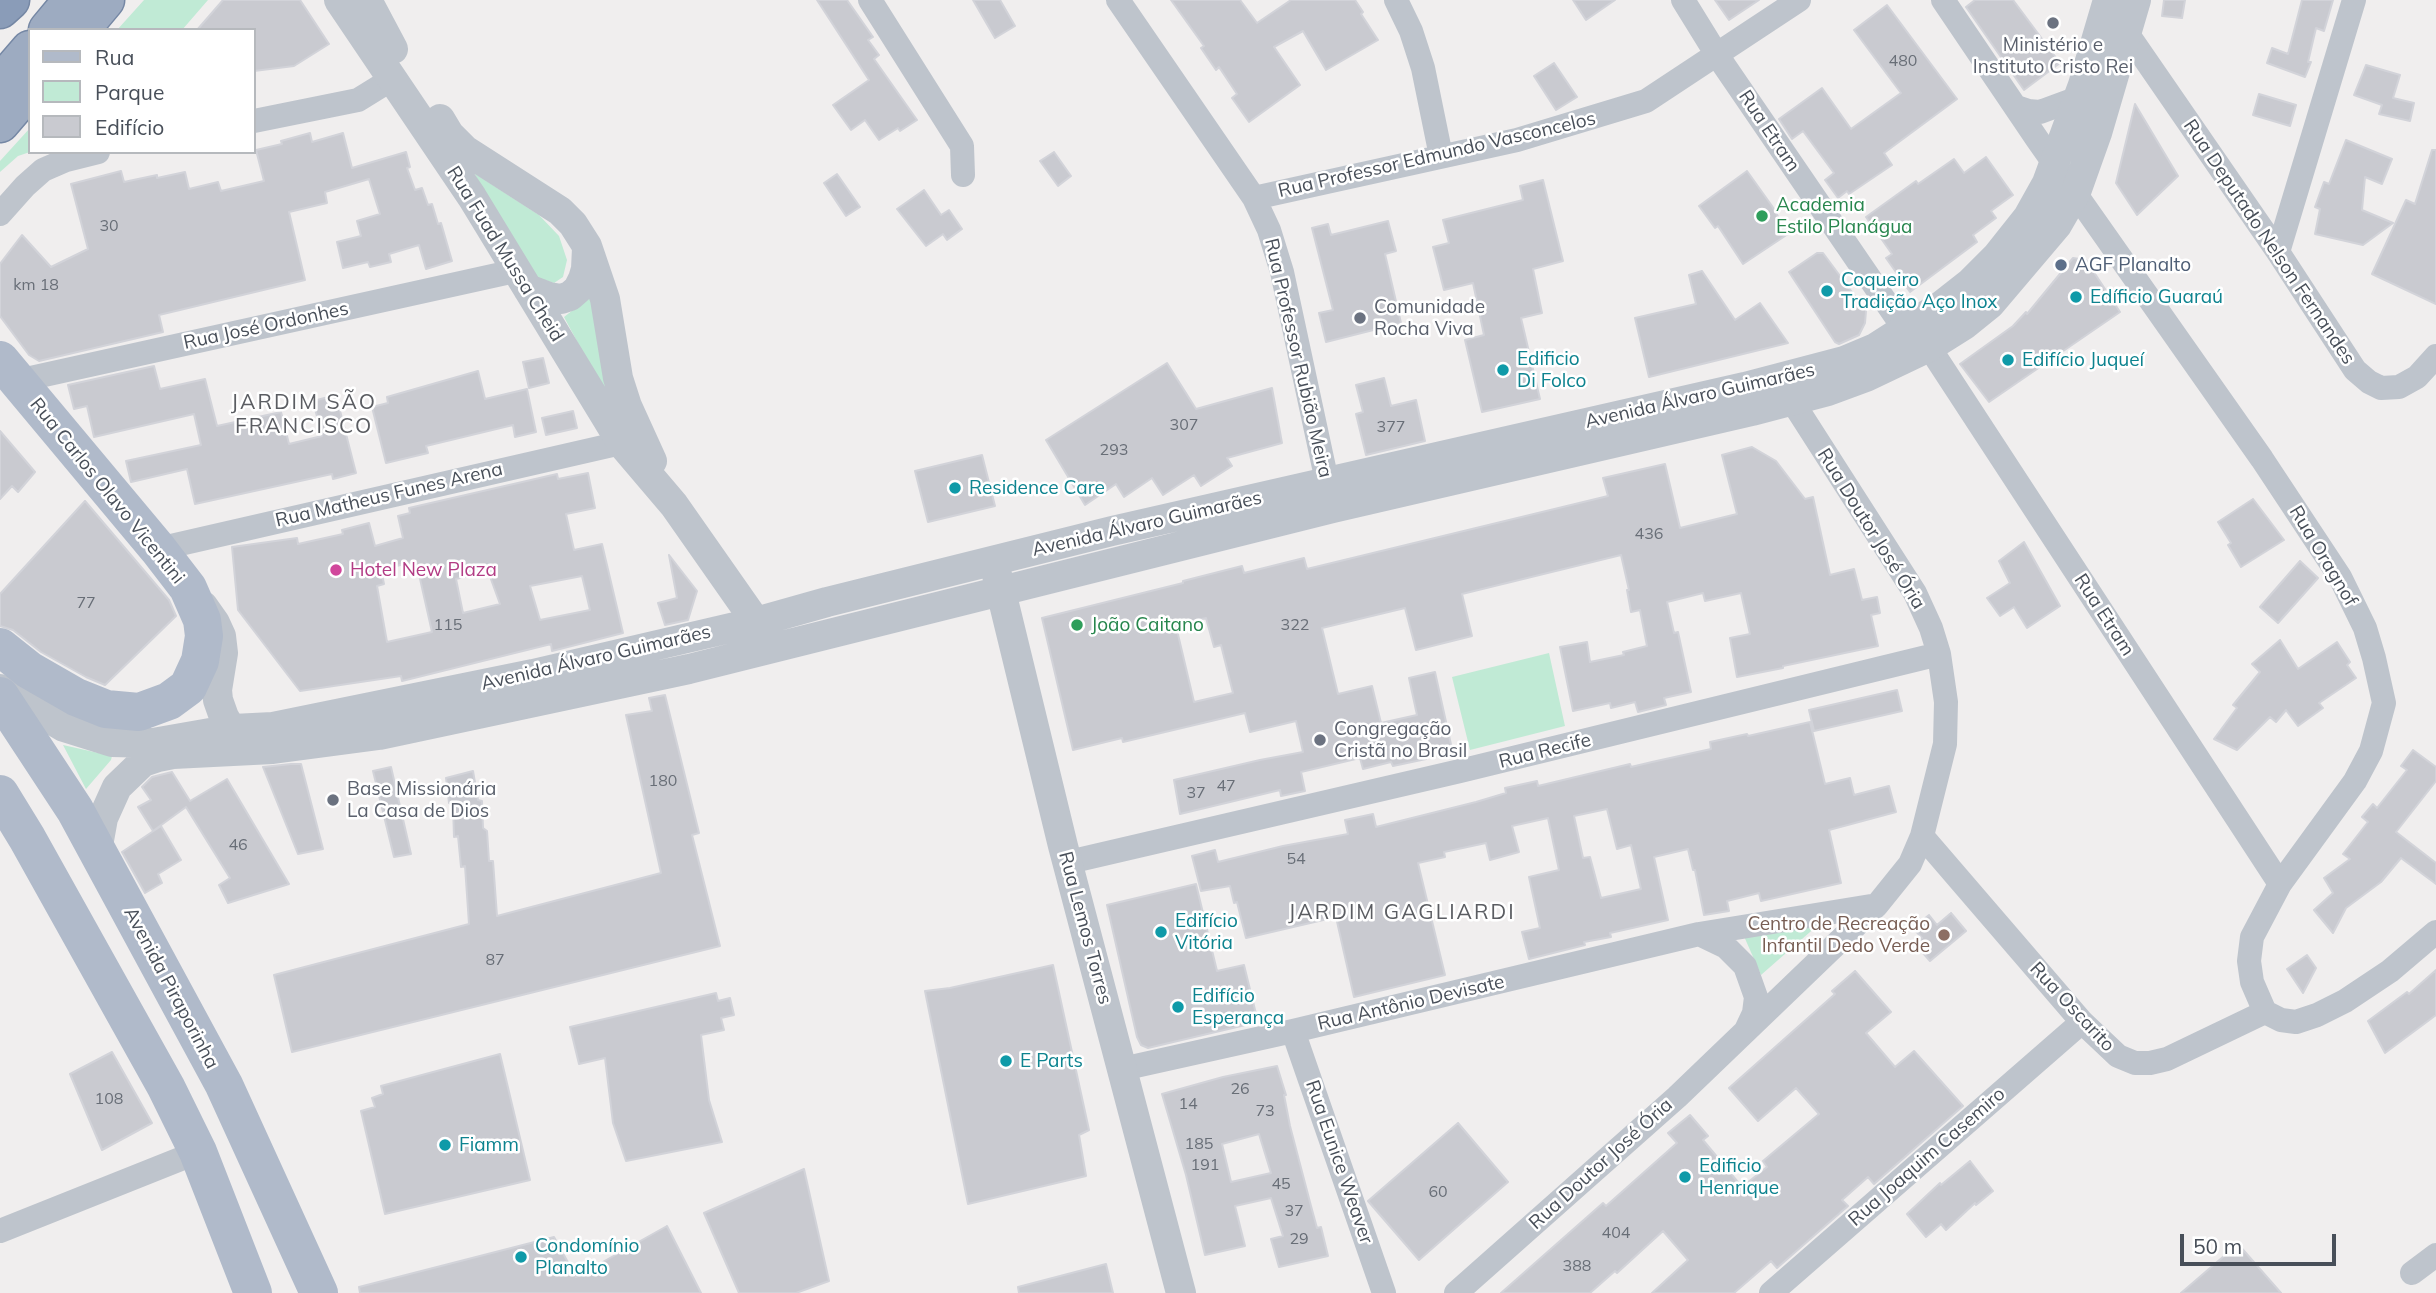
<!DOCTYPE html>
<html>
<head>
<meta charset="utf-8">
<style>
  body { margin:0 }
  #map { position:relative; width:2436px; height:1293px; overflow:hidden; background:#f0eeee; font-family:Mulish,sans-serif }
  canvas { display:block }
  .legend { position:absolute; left:28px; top:28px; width:228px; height:126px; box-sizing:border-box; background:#fff; border:2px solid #b6b9bd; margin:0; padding:9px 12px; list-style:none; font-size:21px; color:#484f59 }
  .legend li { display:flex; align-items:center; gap:14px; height:35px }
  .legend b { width:35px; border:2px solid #b6b9bd }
  .scale { position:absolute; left:2180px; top:1234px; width:156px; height:32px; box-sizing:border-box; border:4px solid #484f59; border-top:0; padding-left:9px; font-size:21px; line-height:24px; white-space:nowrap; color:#484f59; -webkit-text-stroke:5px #fff; paint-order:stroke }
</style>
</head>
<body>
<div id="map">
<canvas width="2436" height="1293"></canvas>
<ul class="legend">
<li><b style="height:9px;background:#b0baca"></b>Rua</li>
<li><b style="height:19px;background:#c0ead5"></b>Parque</li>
<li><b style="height:19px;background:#c9cad0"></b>Edifício</li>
</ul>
<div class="scale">50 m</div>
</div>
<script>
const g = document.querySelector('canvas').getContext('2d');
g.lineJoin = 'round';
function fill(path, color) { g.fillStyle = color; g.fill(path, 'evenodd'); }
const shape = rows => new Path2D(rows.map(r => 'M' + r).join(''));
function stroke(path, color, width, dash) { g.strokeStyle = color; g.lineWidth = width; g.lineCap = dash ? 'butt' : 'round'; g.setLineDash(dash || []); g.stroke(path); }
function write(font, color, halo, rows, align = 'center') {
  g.font = font + ' Mulish,sans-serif'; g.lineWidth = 5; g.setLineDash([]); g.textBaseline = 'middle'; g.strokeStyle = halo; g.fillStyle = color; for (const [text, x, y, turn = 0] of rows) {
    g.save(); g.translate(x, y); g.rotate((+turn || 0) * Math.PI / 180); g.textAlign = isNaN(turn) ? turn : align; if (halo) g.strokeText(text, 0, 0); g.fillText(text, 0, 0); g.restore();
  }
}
fill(shape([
  [144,0,208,0,182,30,117,30],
  [30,128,30,152,18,156,0,172,0,161],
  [474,173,539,215,559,236,567,260,563,277,554,283,535,277],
  [591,296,610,403,564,317],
  [1549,653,1565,726,1470,750,1452,677],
  [63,745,112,756,111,760,86,789],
  [1826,918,1761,975,1743,934]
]), '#c0ead5');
const building = shape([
  [223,0,300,0,329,44,294,66,254,71,254,30,197,30,223,0],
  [817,0,847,0,873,37,868,40,879,55,874,59,917,120,900,131,898,128,879,140,865,120,851,130,833,105,869,80,817,0],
  [973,0,1000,0,1015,26,995,38,973,0],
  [1171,0,1240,0,1257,23,1291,0,1355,0,1363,12,1361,14,1378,40,1326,70,1303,31,1274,47,1300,85,1249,122,1232,98,1237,94,1219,67,1216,70,1201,48,1204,46,1171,0],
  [1573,0,1615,0,1586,20,1573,0],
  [1715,0,1759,0,1729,20,1715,0],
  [1975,0,2013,0,2060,63,2024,90,1966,7,1975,0],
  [2164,0,2185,0,2182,18,2162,16,2164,0],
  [2302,0,2333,0,2324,31,2316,28,2308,62,2311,62,2305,77,2267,63,2272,48,2288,54,2302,0],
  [1887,5,1957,99,1884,153,1892,165,1849,194,1847,191,1838,198,1825,180,1834,173,1803,131,1792,139,1779,119,1822,88,1851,129,1901,93,1854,30,1887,5],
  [1554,63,1577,97,1556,110,1534,76,1554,63],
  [2366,65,2400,75,2393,98,2414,103,2410,121,2379,114,2382,105,2354,95,2366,65],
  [2259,94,2296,105,2290,126,2253,115,2259,94],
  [2135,104,2178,176,2137,215,2116,183,2135,104],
  [310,133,312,142,343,133,352,168,406,152,410,167,407,168,415,190,422,188,428,205,432,204,438,224,441,223,452,261,426,269,419,245,389,254,391,262,370,267,368,262,343,268,337,242,361,236,357,221,380,214,369,179,325,192,327,203,289,212,305,280,159,315,163,332,39,361,29,355,0,316,0,264,22,235,51,267,88,249,71,184,121,171,124,182,157,175,157,178,185,172,189,189,218,182,221,191,264,181,256,150,282,144,281,141,310,133],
  [2346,140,2392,159,2382,184,2365,177,2362,210,2393,223,2363,245,2315,234,2320,209,2315,207,2324,182,2329,184,2346,140],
  [2432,150,2436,150,2436,304,2372,274,2406,200,2415,204,2432,150],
  [1054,152,1071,176,1058,186,1040,161,1054,152],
  [1986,157,2013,195,1991,211,1996,218,1973,235,1977,242,1910,292,1886,258,1892,254,1866,217,1916,181,1918,184,1954,159,1964,173,1986,157],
  [1747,171,1772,206,1788,234,1743,264,1718,226,1715,228,1699,206,1747,171],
  [837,174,860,207,846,216,824,183,837,174],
  [1543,180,1563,261,1533,269,1542,313,1521,318,1540,399,1482,412,1465,340,1484,335,1473,283,1444,290,1433,247,1449,243,1443,220,1523,200,1520,186,1543,180],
  [924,190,941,215,949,210,962,229,947,240,943,234,926,246,897,209,924,190],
  [1388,221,1396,251,1385,254,1401,323,1326,342,1319,313,1333,310,1312,228,1328,224,1331,235,1388,221],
  [1817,253,1823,253,1866,311,1865,323,1859,335,1839,344,1835,342,1789,272,1817,253],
  [2073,258,2086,260,2120,312,1989,402,1960,364,2013,326,2026,312,2027,314,2073,258],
  [1702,271,1735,320,1760,303,1788,343,1649,377,1635,318,1696,304,1689,275,1702,271],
  [543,358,549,383,529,388,523,362,543,358],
  [1167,363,1196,409,1272,388,1282,443,1227,458,1232,466,1201,486,1194,475,1163,495,1152,478,1124,497,1116,484,1085,505,1046,440,1167,363],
  [154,366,160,389,205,379,217,426,281,412,289,444,322,436,313,401,336,395,356,473,333,479,332,474,195,504,187,469,131,482,126,461,201,445,194,414,94,437,87,406,74,409,68,385,154,366],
  [478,371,485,399,527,389,536,432,515,437,513,425,426,446,428,453,386,463,372,407,388,403,387,397,478,371],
  [1384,378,1391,406,1416,400,1425,441,1366,455,1356,414,1363,412,1356,385,1384,378],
  [573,411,577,428,546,435,542,418,573,411],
  [0,431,35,472,18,492,12,486,0,499,0,431],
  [1752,447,1776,461,1805,499,1813,497,1830,575,1854,569,1862,600,1877,597,1880,613,1871,615,1878,646,1783,666,1783,668,1737,677,1730,638,1750,634,1741,593,1705,601,1703,593,1667,602,1674,633,1678,632,1691,692,1664,698,1666,705,1638,712,1635,702,1611,708,1610,703,1573,711,1560,647,1587,642,1590,662,1624,655,1623,652,1647,646,1640,610,1631,612,1627,590,1629,590,1621,555,1462,594,1472,636,1416,650,1405,608,1322,628,1338,694,1372,686,1381,723,1417,715,1409,678,1435,672,1452,749,1426,755,1426,759,1393,766,1391,762,1363,769,1360,758,1301,772,1305,791,1281,796,1280,790,1180,814,1174,780,1260,760,1303,752,1296,721,1250,732,1245,713,1123,742,1122,738,1073,750,1042,618,1183,583,1183,581,1242,566,1244,573,1304,558,1307,569,1608,496,1603,478,1665,464,1680,528,1737,514,1722,455,1752,447],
  [1206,618,1214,647,1221,645,1233,693,1194,702,1176,626,1206,618],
  [982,455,995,506,928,522,915,471,982,455],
  [588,473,595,508,566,514,574,550,602,544,623,633,552,651,551,644,402,681,401,676,300,691,238,610,232,547,297,538,298,544,343,534,342,530,369,523,375,546,403,538,398,516,410,513,409,508,557,474,558,479,588,473],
  [416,561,432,632,387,642,377,586,384,584,381,570,416,561],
  [488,571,500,604,463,613,456,579,488,571],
  [582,576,590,610,540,620,530,586,582,576],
  [2253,499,2284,540,2241,567,2228,545,2231,543,2218,522,2253,499],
  [85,501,169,600,176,616,105,685,86,677,41,652,13,630,0,626,0,594,85,501],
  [2024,542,2060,606,2027,628,2014,607,2000,616,1987,598,2010,583,1999,561,2024,542],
  [669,555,697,591,688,620,665,625,658,603,677,598,669,555],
  [2300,561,2318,578,2278,623,2260,607,2300,561],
  [2280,640,2298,669,2337,642,2350,662,2347,665,2356,678,2319,703,2323,708,2298,726,2286,710,2276,722,2270,717,2237,750,2214,739,2237,708,2233,705,2260,672,2252,664,2280,640],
  [1897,690,1902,711,1814,731,1809,710,1897,690],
  [665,695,699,833,692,835,720,946,292,1052,274,975,469,924,465,866,461,867,458,836,454,837,453,806,449,803,446,778,473,771,478,800,482,801,483,828,487,831,489,861,493,861,497,916,661,873,626,715,652,711,649,698,665,695],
  [1810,722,1825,784,1850,778,1854,795,1889,786,1896,812,1829,830,1841,883,1761,901,1759,893,1727,901,1729,911,1704,915,1695,870,1693,870,1688,849,1654,857,1668,920,1610,933,1611,937,1584,942,1585,945,1529,959,1522,932,1540,928,1529,877,1559,870,1548,818,1512,826,1519,852,1490,860,1486,843,1444,852,1445,857,1418,863,1445,975,1354,997,1336,917,1246,938,1237,902,1234,903,1230,886,1201,891,1192,856,1215,850,1218,862,1283,846,1348,834,1345,820,1373,814,1376,827,1476,802,1506,793,1505,788,1537,781,1538,786,1630,764,1631,767,1652,762,1711,749,1710,742,1747,734,1748,736,1810,722],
  [1607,809,1617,849,1631,845,1641,889,1601,898,1590,857,1583,858,1574,816,1607,809],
  [2413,750,2436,767,2436,781,2396,832,2436,863,2436,884,2401,858,2381,882,2346,908,2333,933,2314,910,2333,893,2324,878,2350,859,2343,854,2368,822,2362,817,2373,804,2377,808,2407,770,2401,766,2413,750],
  [291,764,301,764,323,849,298,854,263,767,291,764],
  [391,767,411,854,394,857,373,771,391,767],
  [172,772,190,801,227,779,289,884,228,903,219,885,230,878,186,807,153,831,138,807,151,800,142,787,152,777,172,772],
  [161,826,181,860,158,874,162,883,145,893,122,852,161,826],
  [1196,884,1217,971,1244,965,1258,1022,1148,1048,1141,1045,1137,1037,1107,905,1196,884],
  [1951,913,1966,931,1930,961,1915,944,1922,938,1913,928,1929,915,1937,925,1951,913],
  [2307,955,2316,968,2303,993,2287,969,2307,955],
  [1053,965,1089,1130,1079,1135,1086,1176,968,1204,925,991,950,988,1053,965],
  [2436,970,2436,1015,2385,1053,2368,1021,2407,992,2409,994,2436,970],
  [1855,971,1891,1012,1866,1033,1895,1067,1914,1051,1963,1106,1874,1184,1868,1177,1842,1200,1848,1206,1777,1268,1771,1261,1734,1293,1652,1293,1688,1260,1663,1231,1617,1273,1615,1271,1590,1293,1501,1293,1603,1203,1606,1206,1677,1143,1668,1133,1690,1115,1708,1136,1703,1140,1742,1187,1767,1167,1763,1161,1819,1114,1796,1088,1758,1121,1729,1088,1835,994,1832,991,1855,971],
  [716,993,718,1001,730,998,734,1015,721,1018,724,1030,701,1035,709,1100,722,1142,626,1161,613,1123,605,1058,579,1064,570,1027,716,993],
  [112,1052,152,1123,102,1150,70,1074,112,1052],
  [500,1054,530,1180,385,1214,361,1111,375,1107,372,1098,383,1094,381,1086,500,1054],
  [1277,1066,1286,1095,1284,1095,1290,1126,1311,1206,1317,1228,1321,1227,1328,1256,1279,1267,1271,1239,1283,1236,1271,1198,1235,1206,1245,1246,1205,1255,1186,1175,1162,1094,1223,1077,1277,1066],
  [1259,1134,1271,1173,1231,1182,1222,1144,1259,1134],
  [1458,1123,1508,1182,1419,1260,1368,1201,1458,1123],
  [1970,1161,1993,1191,1976,1205,1975,1203,1946,1230,1941,1224,1926,1237,1907,1214,1940,1183,1941,1185,1970,1161],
  [804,1169,829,1281,796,1293,739,1293,704,1213,804,1169],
  [667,1226,701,1293,360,1293,359,1287,554,1237,576,1277,667,1226],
  [2238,1244,2281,1293,2181,1293,2238,1244],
  [1106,1264,1113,1293,1019,1293,1018,1287,1106,1264]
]);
fill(building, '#c9cad0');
stroke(building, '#d2d3d9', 2);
const trunk = shape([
  [48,30,73,0],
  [80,30,105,0],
  [0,85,30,50],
  [0,123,30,88]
]);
const motorway = shape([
  [0,9,10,0]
]);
stroke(trunk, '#7587a4', 41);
stroke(motorway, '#7587a4', 41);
stroke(shape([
  [870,0,962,146,963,175],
  [1118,0,1254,198,1269,230,1282,272,1331,500],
  [1396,0,1411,31,1423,68,1441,156],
  [1683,0,1717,55,1905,330],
  [1943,0,2037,139,2262,459,2340,577,2365,628,2374,658,2384,703,2371,751,2355,781,2280,884,2252,937,2249,961,2252,982,2265,1012,2281,1020,2296,1022,2317,1015,2345,1001,2390,971,2436,932],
  [2127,33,2278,252,2355,370,2369,382,2381,388,2399,387,2417,377,2436,356],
  [2016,107,2028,111,2040,112,2078,98],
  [254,121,358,100,392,79],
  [1254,198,1517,140,1646,101,1799,0],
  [0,214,25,186,43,170,66,160,98,152],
  [2278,252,2354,0],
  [1929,347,2280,884],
  [17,381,515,271],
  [158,549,621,443],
  [1922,836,2082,1022,2118,1056,2135,1063,2150,1063,2167,1059,2265,1012],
  [1069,862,1460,771,1939,654],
  [1699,934,1726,947,1745,966,1756,997,1754,1013,1746,1030],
  [1293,1031,1384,1293],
  [1122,1069,1293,1031,1699,934,1877,905],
  [0,1231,198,1152],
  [2412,1273,2436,1255],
  [1456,1293,1677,1097,1877,905,1910,864,1922,836,1945,744,1946,702,1939,654,1931,628,1915,593,1783,387],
  [1771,1293,2082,1022]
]), '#bec4cc', 24);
stroke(shape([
  [339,0,472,197,623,445,674,505,756,622,760,638],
  [367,0,393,49],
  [440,119,449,134,465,150,560,211,573,224,587,246,605,299,618,378,627,406,652,461],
  [528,289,549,297,561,299,570,296,578,289,583,279,586,269,587,248],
  [997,575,1063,846,1181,1293],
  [203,606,215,623,221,636,223,653,217,690,218,700,224,717,240,744],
  [0,689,64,727,112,742,153,743,233,729,273,727,533,674,756,622,827,602,1112,531,1745,387,1844,361,1875,348,1942,305,1970,283,1997,256,2028,217,2047,183,2083,85,2108,0],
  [97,851,103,818,117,787,143,762,158,757,173,754,273,749,379,735,689,669,1333,508,1752,411,1828,391,1866,377,1929,347,1964,325,1990,304,2057,225,2076,192,2097,133,2136,0]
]), '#bec4cc', 30);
stroke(shape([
  [0,360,158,549,188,588,202,620,204,636,200,661,188,687,169,701,139,712,106,709,76,697,29,670,0,647],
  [0,696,75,810,224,1085,319,1293],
  [0,794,27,838,166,1087,198,1152,253,1293]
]), '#b0baca', 38);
stroke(trunk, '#9dabc1', 38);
stroke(motorway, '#8a9cb8', 38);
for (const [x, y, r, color] of [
  [2053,23,7,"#6b7280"],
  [1762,216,7,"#2e9e5b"],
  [2061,265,7,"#5c6f8a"],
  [1827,291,7,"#0f9aa8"],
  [2076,297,7,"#0f9aa8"],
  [1360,318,7,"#6b7280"],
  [2008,360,7,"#0f9aa8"],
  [1503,370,7,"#0f9aa8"],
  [955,488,7,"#0f9aa8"],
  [336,570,7,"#d1479c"],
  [1077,625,7,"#2e9e5b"],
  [1320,740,7,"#6b7280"],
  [333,800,7,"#6b7280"],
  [1161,932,7,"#0f9aa8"],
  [1944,935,7,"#8d6e63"],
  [1178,1007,7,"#0f9aa8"],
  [1006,1061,7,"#0f9aa8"],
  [445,1145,7,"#0f9aa8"],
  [1685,1177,7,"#0f9aa8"],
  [521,1257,7,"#0f9aa8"]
]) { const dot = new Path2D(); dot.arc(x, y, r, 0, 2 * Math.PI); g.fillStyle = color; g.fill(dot); stroke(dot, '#fff', 2.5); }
write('16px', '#686e77', null, [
  ["480",1903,61],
  ["30",109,226],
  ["km 18",36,285],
  ["307",1184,425],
  ["377",1391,427],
  ["293",1114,450],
  ["436",1649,534],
  ["77",86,603],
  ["115",448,625],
  ["322",1295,625],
  ["180",663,781],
  ["47",1226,786],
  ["37",1196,793],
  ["46",238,845],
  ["54",1296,859],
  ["87",495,960],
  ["26",1240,1089],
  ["108",109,1099],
  ["14",1188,1104],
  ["73",1265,1111],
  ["185",1199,1144],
  ["191",1205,1165],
  ["45",1281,1184],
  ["60",1438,1192],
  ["37",1294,1211],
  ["404",1616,1233],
  ["29",1299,1239],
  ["388",1577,1266]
]);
write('19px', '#5b616d', '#fff', [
  ["Ministério e",2053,45,"center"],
  ["Instituto Cristo Rei",2053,67,"center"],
  ["Comunidade",1374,307],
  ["Rocha Viva",1374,329],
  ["Congregação",1334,729],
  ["Cristã no Brasil",1334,751],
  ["Base Missionária",347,789],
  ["La Casa de Dios",347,811]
], 'left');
write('19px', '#484f59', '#fff', [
  ["Rua Etram",1769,131,56],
  ["Rua Professor Edmundo Vasconcelos",1437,155,-13],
  ["Rua Deputado Nelson Fernandes",2269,242,56],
  ["Rua Fuad Mussa Cheid",505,254,58],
  ["Rua José Ordonhes",266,326,-12],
  ["Rua Professor Rubião Meira",1298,358,77],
  ["Avenida Álvaro Guimarães",1700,396,-13],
  ["Rua Carlos Olavo Vicentini",107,491,51],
  ["Rua Matheus Funes Arena",389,495,-13],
  ["Avenida Álvaro Guimarães",1147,524,-13],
  ["Rua Doutor José Ória",1871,529,58],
  ["Rua Oragnof",2323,556,59],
  ["Rua Etram",2104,615,57],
  ["Avenida Álvaro Guimarães",596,658,-13],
  ["Rua Recife",1545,751,-14],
  ["Rua Lemos Torres",1085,928,75],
  ["Avenida Piraporinha",171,988,62],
  ["Rua Antônio Devisate",1411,1003,-13],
  ["Rua Oscarito",2072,1007,47],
  ["Rua Joaquim Casemiro",1927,1157,-41],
  ["Rua Eunice Weaver",1339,1162,71],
  ["Rua Doutor José Ória",1601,1164,-42]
]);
write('19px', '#27864d', '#fff', [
  ["Academia",1776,205],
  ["Estilo Planágua",1776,227],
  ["João Caitano",1091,625]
], 'left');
write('19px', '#4e5e75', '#fff', [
  ["AGF Planalto",2075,265]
], 'left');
write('19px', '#0d838f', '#fff', [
  ["Coqueiro",1841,280],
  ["Tradição Aço Inox",1841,302],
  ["Edíficio Guaraú",2090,297],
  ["Edificio",1517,359],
  ["Di Folco",1517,381],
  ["Edifício Juqueí",2022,360],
  ["Residence Care",969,488],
  ["Edifício",1175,921],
  ["Vitória",1175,943],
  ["Edifício",1192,996],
  ["Esperança",1192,1018],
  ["E Parts",1020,1061],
  ["Fiamm",459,1145],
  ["Edificio",1699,1166],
  ["Henrique",1699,1188],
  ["Condomínio",535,1246],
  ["Planalto",535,1268]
], 'left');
write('19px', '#b23c85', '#fff', [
  ["Hotel New Plaza",350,570]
], 'left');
write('19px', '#785e54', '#fff', [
  ["Centro de Recreação",1930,924],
  ["Infantil Dedo Verde",1930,946]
], 'right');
g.letterSpacing = '2px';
write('21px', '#5b5d62', '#fff', [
  ["JARDIM SÃO",304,403],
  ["FRANCISCO",304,427],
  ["JARDIM GAGLIARDI",1402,913]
]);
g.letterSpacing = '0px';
</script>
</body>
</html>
